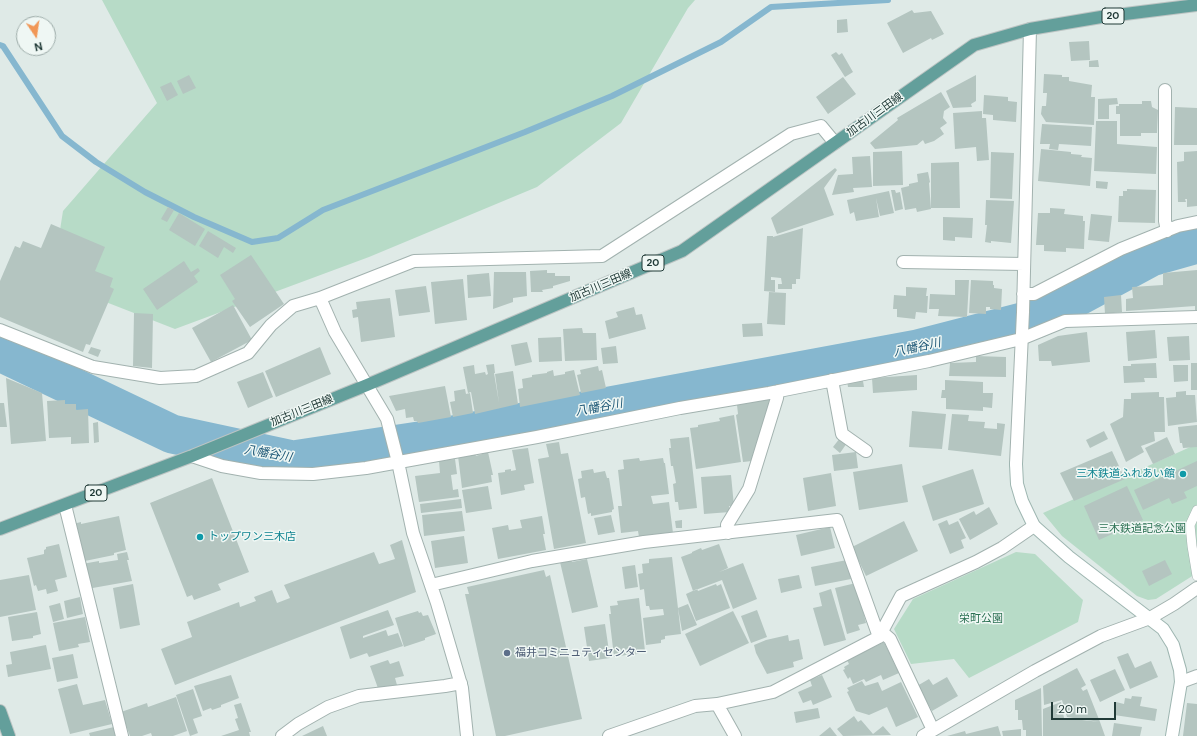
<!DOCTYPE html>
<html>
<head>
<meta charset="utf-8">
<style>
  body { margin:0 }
  #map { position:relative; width:1197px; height:736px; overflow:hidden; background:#dfeae7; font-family:"DM Sans",sans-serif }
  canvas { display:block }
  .north { position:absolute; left:16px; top:16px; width:40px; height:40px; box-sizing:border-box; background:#eff7f4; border:1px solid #9caba8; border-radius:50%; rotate:167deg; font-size:11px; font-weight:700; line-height:16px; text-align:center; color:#203a37 }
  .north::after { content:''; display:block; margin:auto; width:14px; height:18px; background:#f19756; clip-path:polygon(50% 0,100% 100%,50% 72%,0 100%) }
  .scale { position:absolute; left:1051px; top:702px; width:65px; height:18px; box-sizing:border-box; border:2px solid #203a37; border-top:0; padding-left:5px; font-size:12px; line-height:14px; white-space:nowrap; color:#203a37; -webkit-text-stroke:3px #eff7f4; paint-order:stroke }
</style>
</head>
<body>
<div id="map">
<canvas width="1197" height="736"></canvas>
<div class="north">N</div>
<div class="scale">20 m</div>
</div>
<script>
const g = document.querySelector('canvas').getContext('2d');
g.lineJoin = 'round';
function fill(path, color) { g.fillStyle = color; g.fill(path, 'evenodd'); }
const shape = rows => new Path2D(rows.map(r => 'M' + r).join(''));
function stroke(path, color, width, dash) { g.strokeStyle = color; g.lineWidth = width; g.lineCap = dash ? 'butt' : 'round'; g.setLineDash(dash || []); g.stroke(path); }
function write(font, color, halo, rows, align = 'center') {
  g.font = font + ' "DM Sans","Noto Sans JP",sans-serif'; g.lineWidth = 3; g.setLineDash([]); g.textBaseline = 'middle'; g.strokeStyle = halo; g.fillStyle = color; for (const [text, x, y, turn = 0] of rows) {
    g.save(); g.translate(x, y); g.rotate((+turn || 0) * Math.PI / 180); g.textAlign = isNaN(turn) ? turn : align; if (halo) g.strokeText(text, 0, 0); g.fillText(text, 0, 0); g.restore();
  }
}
fill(shape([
  [102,0,695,0,688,8,621,123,537,187,369,257,175,329,52,281,63,211,157,103],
  [1197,444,1197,573,1156,599,1148,600,1137,596,1062,536,1043,513],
  [1016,552,1035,554,1083,600,1078,622,969,678,954,659,911,664,894,629,913,599]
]), '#b7dbc7');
stroke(shape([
  [0,45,3,46,62,136,96,162,145,192,194,217,252,242,278,238,323,210,525,132,612,96,721,42,771,7,888,0]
]), '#86b7cf', 6);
stroke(shape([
  [0,352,172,434,293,460,432,439,918,349,1038,318,1151,257,1197,244]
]), '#86b7cf', 39);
fill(shape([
  [912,10,914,13,931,11,944,34,932,40,931,38,903,53,887,23],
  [847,19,848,32,837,33,837,20],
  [1089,41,1090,60,1071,61,1069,42],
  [836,52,839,55,842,53,853,72,845,77,831,55],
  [1098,60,1099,67,1089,67,1089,61],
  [1044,74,1062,75,1062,77,1069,77,1069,81,1092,85,1091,97,1095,97,1094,125,1046,122,1041,114,1042,106,1046,106,1047,93,1043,93],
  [189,75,196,88,183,94,177,81],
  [976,75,976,101,971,104,972,107,953,108,946,91],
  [843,77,856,94,828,114,816,97],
  [171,82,178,95,167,101,160,87],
  [941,92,950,107,944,111,943,118,947,123,940,128,944,134,934,141,925,144,923,140,917,145,875,149,870,143,898,120,897,118],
  [984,95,1008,97,1008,101,1017,102,1016,122,993,120,993,115,983,114],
  [1117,98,1118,104,1109,105,1109,119,1098,119,1098,99],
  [1142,101,1151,101,1152,107,1158,110,1157,133,1141,133,1141,136,1120,136,1120,114,1116,114,1116,106,1119,106,1119,104,1142,104],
  [1175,107,1197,108,1197,145,1174,145],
  [982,111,982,118,986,118,989,160,977,161,976,147,955,149,953,113],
  [1096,121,1117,121,1117,144,1157,147,1156,174,1094,171],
  [1042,124,1092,127,1091,146,1059,144,1058,150,1049,149,1050,144,1040,144],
  [1041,149,1071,152,1071,154,1082,155,1081,157,1092,158,1090,186,1038,181],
  [902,151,903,185,873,186,873,152],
  [1197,151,1197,206,1187,207,1187,199,1185,199,1186,202,1178,202,1177,162,1184,161,1184,152],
  [991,152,1014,153,1012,199,990,198],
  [870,156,872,187,853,188,854,192,832,195,838,175,853,174,852,157],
  [959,162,960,208,931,208,931,163],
  [835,168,837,170,824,188,834,215,777,234,771,218],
  [928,172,930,182,929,183,931,209,917,212,916,208,905,210,901,188,909,186,909,184,918,182,917,174],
  [1096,181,1108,182,1107,189,1096,188],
  [1127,189,1156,190,1155,223,1118,222,1119,196,1123,196,1123,191,1127,191],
  [891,190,895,190,896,193,900,192,903,209,895,211],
  [889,191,894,213,880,216,876,198,879,217,856,221,854,212,850,214,847,200],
  [986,200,1014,201,1011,243,991,241,991,243,985,242,987,225,985,225],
  [168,207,174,210,167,222,161,219],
  [1050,208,1065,209,1064,214,1083,216,1083,221,1085,221,1084,249,1066,248,1066,252,1044,251,1044,245,1036,245,1038,213,1050,213],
  [179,213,205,229,195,246,169,230],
  [1091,214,1112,216,1109,242,1088,240],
  [943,217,973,218,972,238,955,237,955,241,943,240],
  [51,224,105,247,95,271,113,278,110,287,114,289,90,345,86,344,83,352,0,317,0,281,15,246,20,248,23,241,41,248],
  [803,228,800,279,796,279,796,284,792,284,792,289,778,289,778,284,782,284,781,278,771,277,771,280,775,280,775,292,764,291,767,236,773,236,773,237],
  [208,231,236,248,233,253,224,247,218,258,199,246],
  [251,255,284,304,250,327,232,301,235,299,220,275],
  [184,261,191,272,198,268,200,271,194,276,198,282,157,310,143,289],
  [547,270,547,273,555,273,555,276,570,276,570,281,553,286,553,288,542,290,543,292,531,292,530,271],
  [1197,270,1197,310,1195,310,1195,306,1126,311,1126,299,1133,298,1132,287,1163,285,1163,273],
  [494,272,526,272,527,296,513,298,513,302,493,309],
  [489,273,491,296,468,298,467,275],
  [463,279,467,320,435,324,431,282],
  [955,280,969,280,967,317,938,316,939,309,929,309,930,294,955,295],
  [971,280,993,281,993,285,994,285,994,288,1002,289,1001,310,990,309,990,307,986,307,986,314,969,313],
  [426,286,430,312,399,316,395,290],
  [906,287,927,288,926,296,928,296,927,313,916,312,915,319,897,317,897,309,893,309,894,295,906,296],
  [769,292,786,293,785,325,767,324],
  [1121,295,1122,312,1105,314,1104,297],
  [390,298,395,337,361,342,358,317,353,318,352,310,357,309,356,302],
  [233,305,252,340,211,362,192,328],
  [634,307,636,315,642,314,646,329,609,339,605,321,618,317,616,312],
  [134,313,153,314,152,368,133,366],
  [762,323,763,336,743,337,742,324],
  [582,328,583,333,596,333,597,360,565,361,563,329],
  [1155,330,1157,358,1128,361,1126,332],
  [1087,332,1090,362,1052,366,1051,361,1039,361,1038,345,1058,336],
  [1189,336,1190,360,1169,361,1167,337],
  [561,337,562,361,539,362,538,338],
  [527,342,532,362,515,366,511,345],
  [616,346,618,363,603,364,601,348],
  [91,347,101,350,98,357,88,353],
  [320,347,331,374,276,397,265,371],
  [976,356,1006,357,1006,377,949,376,950,363,976,362],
  [1156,363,1157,378,1144,378,1145,382,1124,383,1123,366,1131,366,1131,364],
  [1191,363,1197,363,1197,390,1191,390],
  [494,364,495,373,494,373,499,403,495,374,513,371,518,404,475,414,471,392,468,393,463,367,474,365,475,374,485,372,486,375,488,374,486,365],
  [1173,365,1188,365,1188,381,1174,382],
  [598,366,599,371,602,370,606,388,581,393,577,375,581,374,580,370],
  [553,370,554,376,565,374,565,372,574,370,580,395,520,407,518,389,523,388,522,379,532,377,532,375,547,373,547,372],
  [263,372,273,397,248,408,237,382],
  [917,375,917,390,873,393,872,378],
  [6,378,42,393,46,441,11,444],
  [945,380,983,382,983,393,993,393,992,408,983,407,983,411,946,409,946,398,941,398,942,390,945,390],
  [847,381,863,381,864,387,848,387],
  [445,386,451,417,418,423,417,421,414,421,413,417,406,418,405,409,396,411,389,396],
  [465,389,466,394,470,393,473,413,453,417,450,402,455,401,454,391],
  [1186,391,1186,395,1195,395,1197,422,1168,426,1166,398,1176,397,1176,392],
  [1159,392,1159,397,1164,397,1165,432,1154,432,1155,441,1141,446,1144,452,1126,462,1110,424,1123,417,1124,399,1131,399,1131,393],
  [771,398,752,461,743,462,736,415,738,414,737,405],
  [65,400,65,404,76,404,76,410,88,409,89,443,71,444,71,437,49,438,47,401],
  [0,403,4,403,7,427,0,427],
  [912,411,946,414,942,449,909,447],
  [952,414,969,415,968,421,985,422,984,428,997,429,997,423,1005,424,1001,456,948,450],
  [734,415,741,462,696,469,690,428,698,427,698,425,720,421,719,418],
  [98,422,99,442,94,443,93,423],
  [1197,425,1197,447,1183,448,1182,443,1180,443,1178,427],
  [1104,431,1108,439,1090,448,1086,440],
  [689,437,697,508,679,510,678,502,675,502,673,484,676,483,673,466,671,466,669,448,671,448,670,439],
  [1167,437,1175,454,1153,464,1145,448],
  [840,438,847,443,840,453,833,447],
  [559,442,561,454,568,453,586,543,554,549,538,459,549,457,546,444],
  [528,448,534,483,524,485,525,490,501,495,498,473,505,472,505,470,511,469,511,471,516,470,512,450],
  [1112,451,1125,479,1074,501,1060,473],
  [488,452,493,475,491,475,492,482,462,488,458,456,475,454,476,456],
  [856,452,858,468,834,471,832,455],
  [639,458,640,461,663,458,664,463,665,463,669,494,651,496,653,504,669,502,673,533,639,537,638,531,621,533,618,506,622,506,618,470,624,469,623,460],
  [455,459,457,474,451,475,453,490,458,489,459,497,419,502,415,476,440,473,439,461],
  [1197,461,1197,486,1184,492,1187,498,1172,504,1169,498,1143,510,1134,490],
  [902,464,908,502,859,510,853,472],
  [593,469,594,473,605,471,607,478,609,478,614,509,612,510,612,512,591,516,591,513,588,514,585,497,581,498,578,479,582,478,581,471],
  [973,469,984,504,933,521,922,486],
  [831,473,836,506,808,511,803,478],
  [731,475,734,506,729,506,730,512,704,514,701,477],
  [212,478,249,572,218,584,221,590,194,600,192,595,187,597,150,503],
  [488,486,492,509,466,513,462,490],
  [1127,486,1143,520,1099,540,1084,506],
  [461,499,462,508,421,513,420,504],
  [989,507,998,524,970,540,959,519,974,511,976,515],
  [462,511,465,531,424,536,422,515],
  [611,515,615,532,598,535,594,518],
  [119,516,126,550,114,553,114,555,80,562,73,524,81,522,81,524],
  [542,516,545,534,543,534,546,550,498,559,492,528,508,525,509,530,522,528,520,520],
  [682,520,682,528,676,528,675,521],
  [947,520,949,525,958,521,966,538,961,540,964,548,950,554,938,524],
  [904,521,918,551,866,576,852,547],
  [830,527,835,548,801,556,796,535],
  [464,536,468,563,435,568,431,541],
  [402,540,416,592,175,685,161,649,192,637,187,622,239,602,240,607,256,601,254,597,272,590,277,603,290,598,284,585,374,552,379,564,395,559,390,545],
  [59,544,67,577,55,580,58,591,47,594,46,589,38,591,36,585,34,586,27,558,44,554,44,550,46,549,46,547],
  [719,544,728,568,719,572,743,563,757,599,733,609,722,580,693,591,681,557,692,553,692,552,701,548,702,550],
  [127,552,129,560,127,560,132,581,87,589,82,564,99,561,99,563,118,560,117,554],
  [672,557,681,634,665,636,665,639,661,640,661,643,646,645,643,618,664,615,663,609,650,610,649,606,646,606,644,589,640,590,638,574,643,573,642,564,649,563,649,559],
  [587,559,598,607,572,613,560,562,571,560,572,562],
  [847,560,851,579,815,586,811,567],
  [1165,560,1172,574,1149,586,1142,571],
  [635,565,638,587,625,589,622,567],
  [544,570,546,577,550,575,582,719,505,736,496,736,465,594,469,594,467,587],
  [29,575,36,610,0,617,0,580],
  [799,575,802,588,781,593,778,579],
  [856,583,866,623,858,625,860,630,847,634,835,588],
  [133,584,140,625,120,629,113,588],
  [716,584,717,586,721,584,730,608,696,621,686,594,697,589,698,591],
  [831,589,846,640,824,646,813,608,822,606,819,593],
  [80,597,83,614,67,618,64,601],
  [639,598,645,651,626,658,626,655,614,657,609,614,611,614,610,606,618,605,617,601],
  [60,603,64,619,53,622,49,606],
  [688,604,697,625,682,631,678,608],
  [388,610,394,625,363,636,363,638,386,630,388,636,398,633,403,646,369,657,367,653,350,659,340,627],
  [757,610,767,637,751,643,741,616],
  [418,611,419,613,421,612,423,616,428,615,436,634,425,638,425,640,404,647,395,618],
  [733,611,749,643,700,666,685,634],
  [37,612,41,634,33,636,33,638,12,641,8,617],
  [85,617,90,642,78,644,79,647,59,651,53,623],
  [605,624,610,658,589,661,584,627],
  [788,635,789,641,799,639,803,659,793,662,794,667,767,674,756,653,754,645,766,640],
  [884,642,899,673,883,680,881,675,866,682,864,679,853,684,850,677,848,679,843,670,845,669,844,667,849,664,847,660],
  [46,645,51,669,8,677,6,665,12,664,10,652],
  [1128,653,1135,668,1151,661,1158,677,1130,689,1117,657],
  [73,654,78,678,57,682,52,658],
  [388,660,390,664,399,661,404,676,395,678,397,685,379,691,370,666],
  [1077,668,1086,685,1081,688,1083,691,1087,689,1100,722,1067,717,1062,700,1044,705,1043,686],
  [1115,669,1125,690,1100,702,1090,680],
  [231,675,239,698,221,705,221,707,212,710,211,708,203,711,194,686],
  [822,675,832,697,813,705,811,700,803,703,798,692,812,686,810,680],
  [947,677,958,696,932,711,917,686,929,679,933,685],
  [862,681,865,686,878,682,882,691,901,682,918,717,896,727,887,707,869,715,856,711,847,692,849,691,847,688],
  [77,684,83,705,105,700,112,724,70,734,58,689],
  [1041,688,1042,736,1026,736,1026,730,1023,730,1022,720,1018,720,1018,710,1015,710,1015,700],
  [193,689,202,716,193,719,198,733,190,736,176,695],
  [1132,696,1142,697,1140,706,1157,709,1155,721,1114,715,1116,702,1124,704,1125,698,1131,699],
  [176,697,187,731,173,736,152,736,151,733,142,736,130,736,121,712,147,703,148,707],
  [1061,702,1064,718,1100,722,1105,736,1043,736,1043,709],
  [241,703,251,732,249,732,250,736,221,736,239,730,235,719,238,718,234,705],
  [1187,703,1197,704,1197,736,1183,736],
  [818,708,820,718,796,723,794,712],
  [854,716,858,722,861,720,873,734,883,726,891,735,843,736,837,729],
  [1114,723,1142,727,1140,736,1112,736],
  [323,726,327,736,302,736],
  [998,726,1001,736,947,736,965,731,966,734],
  [114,727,116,736,90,736,89,733],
  [830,727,837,736,819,736],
  [1021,729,1021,736,1003,736,1002,731]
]), '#b4c5c0');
const lane = shape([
  [1197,510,1190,525,1192,546,1197,576]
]);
const street = shape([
  [1165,90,1165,221,1167,231],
  [903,262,1024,264],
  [1023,294,1034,294,1121,249,1178,226,1197,222],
  [320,298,335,332,387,419,398,462,413,533,437,603,462,688,467,736],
  [0,330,93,367,160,378,196,376,248,353,271,325,293,306,320,298,414,261,602,256,791,134,821,126,835,143],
  [832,380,842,434,866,451],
  [192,456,222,466,261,473,313,474,366,468,537,437,680,408,769,393,929,361,1021,339,1065,321,1197,317],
  [1016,464,1023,312,1030,29],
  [65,505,122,736],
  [728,533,727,525,749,489,777,398,778,391],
  [431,585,532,561,644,542,837,520,879,637],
  [882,632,890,639,933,730],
  [1181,682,1197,676],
  [717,704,773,692,879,637,901,596,976,562,1002,548,1034,526],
  [282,736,298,724,328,707,359,696,445,686,461,683],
  [609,736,695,706,717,704,735,736],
  [923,736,1035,671,1101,636,1150,618,1174,604,1197,588]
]);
const secondary = shape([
  [1016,464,1017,484,1022,501,1034,526,1069,557,1163,629,1173,645,1180,670,1181,682,1172,736]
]);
const primary = shape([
  [0,529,192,456,367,385,682,251,974,45,1030,29,1101,17,1197,5],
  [0,711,9,736]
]);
stroke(lane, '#a2b2af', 10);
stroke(street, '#a2b2af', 14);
stroke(secondary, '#9eb6b1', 14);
stroke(primary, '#bcc4c3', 14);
stroke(lane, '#fff', 9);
stroke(street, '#fff', 12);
stroke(secondary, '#fff', 12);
stroke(primary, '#639f9b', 12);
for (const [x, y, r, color] of [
  [1183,474,4,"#0f9aa8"],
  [200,537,4,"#0f9aa8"],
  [507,653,4,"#5c6f8a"]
]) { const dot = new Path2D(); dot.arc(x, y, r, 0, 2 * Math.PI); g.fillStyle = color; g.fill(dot); stroke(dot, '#eff7f4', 1.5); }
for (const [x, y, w] of [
  [1113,16,22],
  [653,263,22],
  [96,493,22]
]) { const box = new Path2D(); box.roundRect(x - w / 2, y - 8, w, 16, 3); g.fillStyle = '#eff7f4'; g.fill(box); stroke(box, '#203a37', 1); }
write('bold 10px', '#203a37', null, [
  ["20",1113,16],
  ["20",653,263],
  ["20",96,493]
]);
write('11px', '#203a37', '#eff7f4', [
  ["加古川三田線",875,115,-36],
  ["加古川三田線",601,286,-23],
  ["加古川三田線",302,411,-22]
]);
write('11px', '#0d838f', '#eff7f4', [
  ["三木鉄道ふれあい館",1175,474],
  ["トップワン三木店",208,537,"left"]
], 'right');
write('11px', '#2b7052', '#eff7f4', [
  ["三木鉄道記念公園",1142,529],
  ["栄町公園",981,619]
]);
write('11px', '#4e5e75', '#eff7f4', [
  ["福井コミニュティセンター",515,653]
], 'left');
write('italic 12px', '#1b5675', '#eff7f4', [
  ["八幡谷川",917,348,-12],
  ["八幡谷川",599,408,-10],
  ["八幡谷川",268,454,10]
]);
</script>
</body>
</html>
